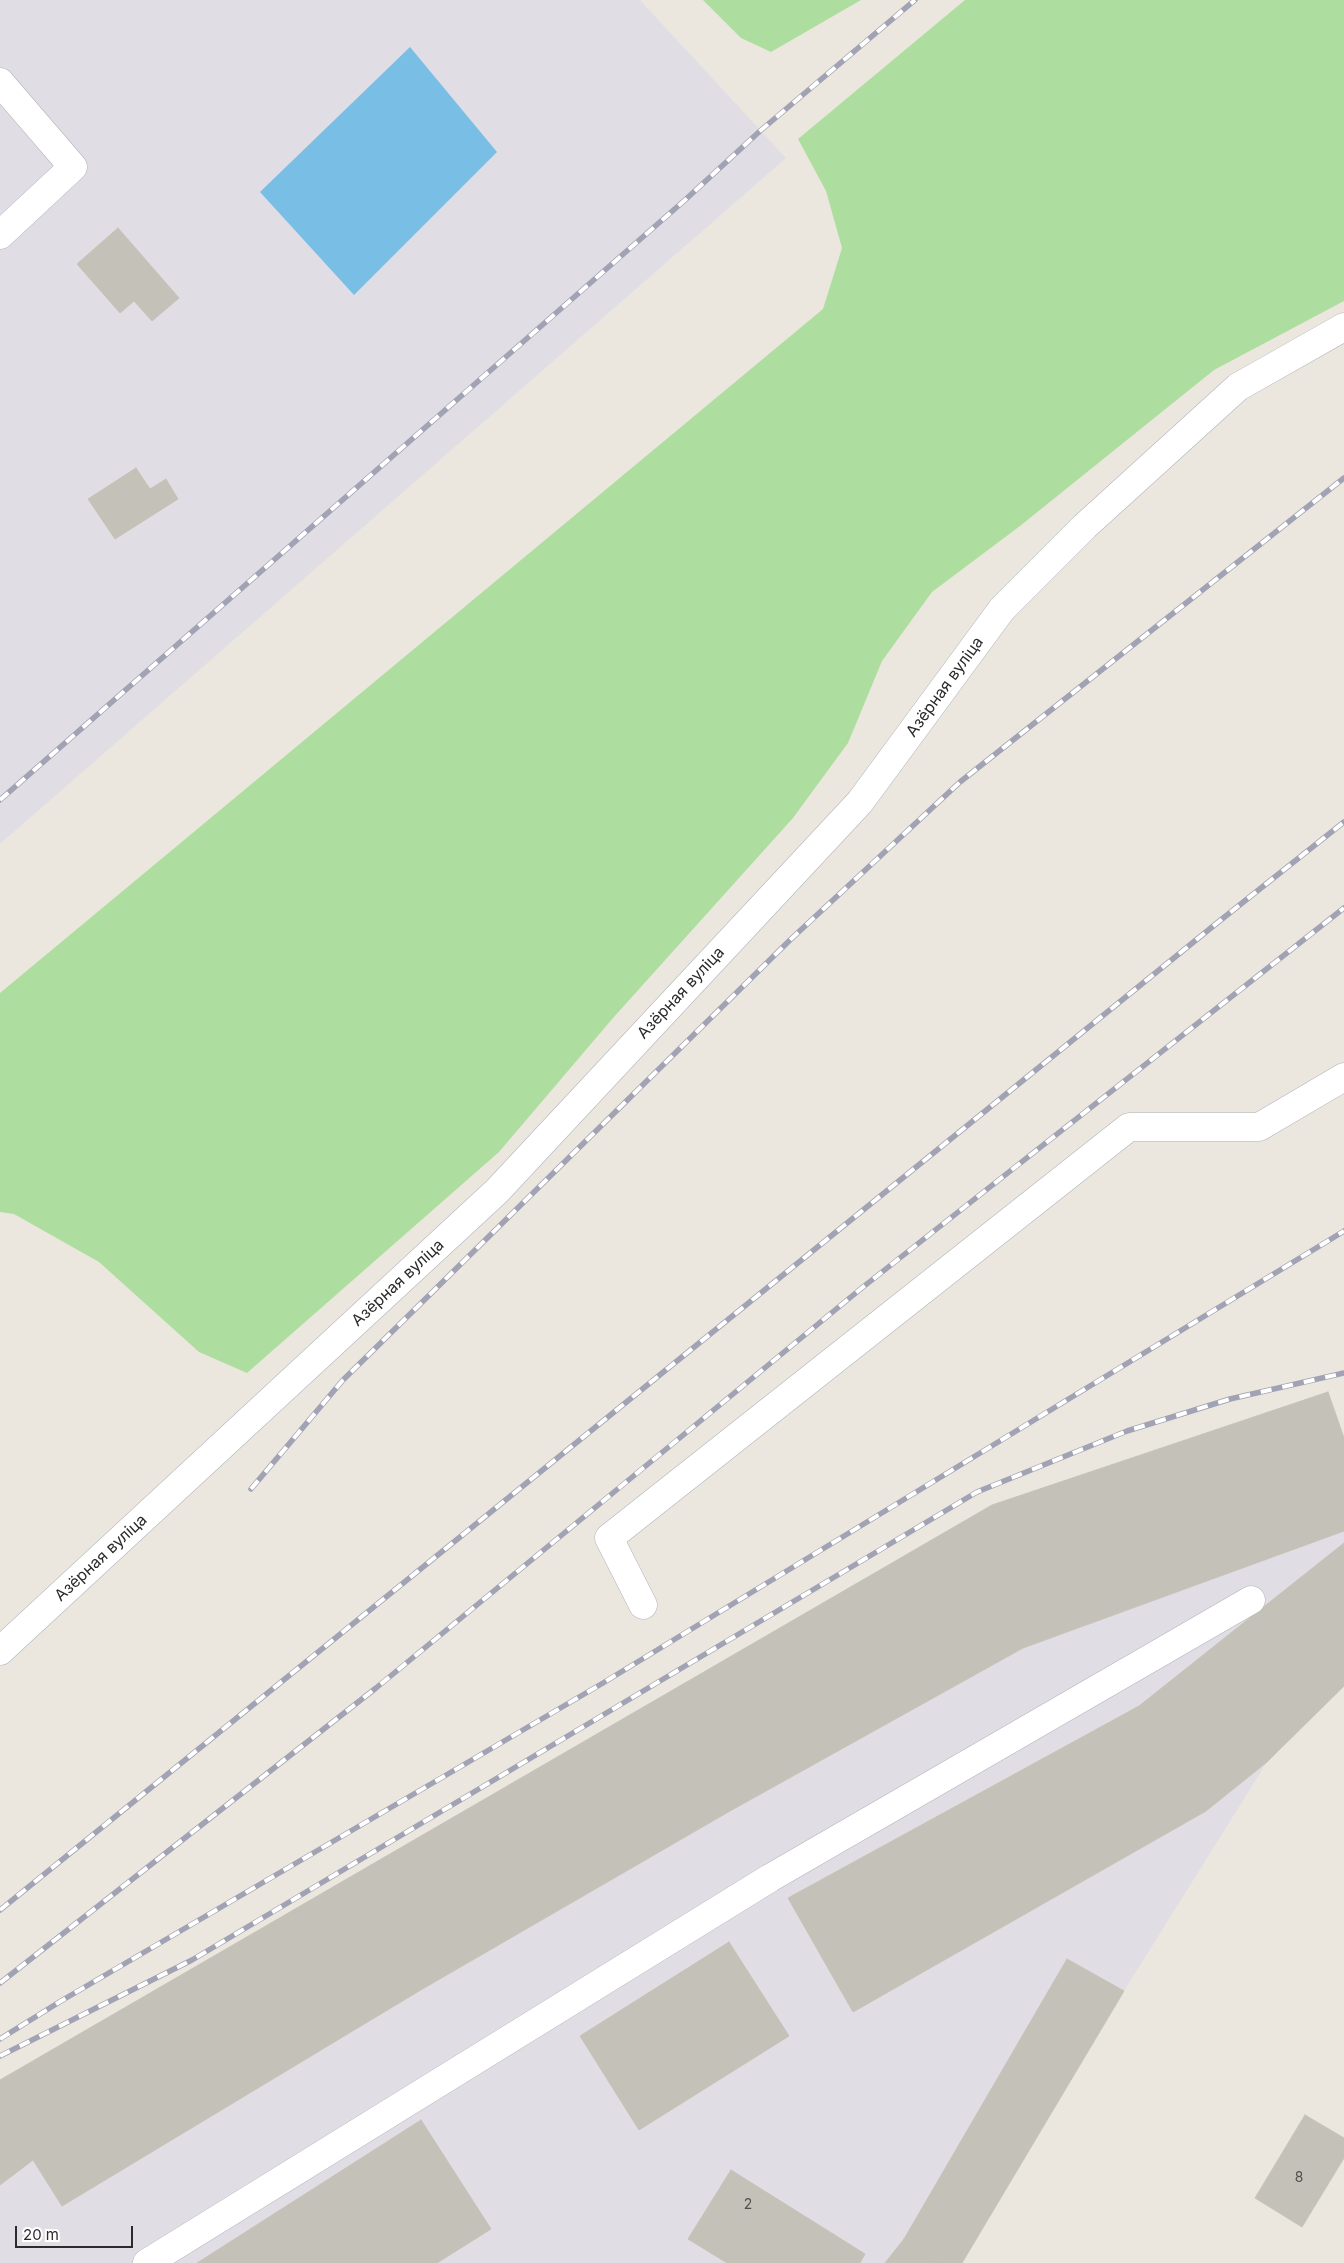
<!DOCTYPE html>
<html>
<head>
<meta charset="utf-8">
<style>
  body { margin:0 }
  #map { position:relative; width:1344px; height:2263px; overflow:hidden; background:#ebe7de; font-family:Inter,sans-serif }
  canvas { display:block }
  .scale { position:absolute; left:15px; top:2226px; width:118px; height:22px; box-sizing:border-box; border:2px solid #2b2b2b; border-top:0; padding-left:6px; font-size:15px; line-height:18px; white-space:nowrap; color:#2b2b2b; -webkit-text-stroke:4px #fff; paint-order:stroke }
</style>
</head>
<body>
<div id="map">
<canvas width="1344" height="2263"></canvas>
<div class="scale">20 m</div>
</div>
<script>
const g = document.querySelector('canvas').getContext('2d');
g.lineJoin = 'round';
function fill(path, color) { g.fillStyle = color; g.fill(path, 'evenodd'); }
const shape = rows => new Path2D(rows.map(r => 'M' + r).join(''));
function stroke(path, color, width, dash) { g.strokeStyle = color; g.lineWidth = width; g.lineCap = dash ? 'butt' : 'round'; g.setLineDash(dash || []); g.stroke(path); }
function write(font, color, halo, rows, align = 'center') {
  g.font = font + ' Inter,sans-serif'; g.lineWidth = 4; g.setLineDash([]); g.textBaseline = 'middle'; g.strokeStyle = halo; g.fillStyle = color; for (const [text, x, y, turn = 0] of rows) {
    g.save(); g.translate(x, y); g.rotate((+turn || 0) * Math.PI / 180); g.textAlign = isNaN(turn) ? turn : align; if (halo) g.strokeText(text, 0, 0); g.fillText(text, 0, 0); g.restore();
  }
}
fill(shape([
  [0,0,640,0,786,158,0,844],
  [1328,1392,1344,1438,1344,1686,1267,1762,1124,1991,962,2263,0,2263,0,2080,992,1505]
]), '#e0dee4');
fill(shape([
  [703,0,861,0,771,52,741,38],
  [965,0,1344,0,1344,301,1214,370,1020,526,932,592,882,661,848,743,793,818,613,1018,499,1152,247,1373,199,1352,99,1262,14,1214,0,1212,0,993,823,309,842,248,826,191,798,139]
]), '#aede9f');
fill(shape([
  [410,47,497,152,354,295,260,192]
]), '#79bee5');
const building = shape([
  [118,228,179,298,152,321,134,301,120,313,77,264,118,228],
  [136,468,150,489,166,479,178,499,115,539,88,499,136,468],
  [1328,1392,1344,1438,1344,1531,1023,1648,730,1811,419,1991,62,2206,33,2160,0,2185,0,2080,992,1505,1328,1392],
  [1344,1543,1344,1686,1267,1762,1206,1811,853,2012,788,1898,1139,1706,1344,1543],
  [729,1942,789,2036,639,2130,580,2036,729,1942],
  [1067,1959,1124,1991,962,2263,947,2263,904,2239,1067,1959],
  [1305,2115,1344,2138,1344,2158,1302,2227,1255,2198,1305,2115],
  [421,2120,491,2229,437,2263,197,2263,421,2120],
  [731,2170,865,2254,860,2263,727,2263,688,2239,731,2170],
  [904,2239,947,2263,885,2263,904,2239]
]);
fill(building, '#c4c1b9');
stroke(building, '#c7c3b8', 1);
const minor = shape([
  [0,82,73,167,0,235],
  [643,1605,609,1538,1129,1127,1259,1127,1344,1077],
  [0,1651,497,1191,860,802,1002,609,1085,526,1238,387,1344,327],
  [147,2263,770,1878,1251,1600]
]);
stroke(minor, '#b1b3bd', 29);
stroke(minor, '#fff', 28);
const rail = shape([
  [0,800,685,200,760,131,915,0],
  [251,1489,343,1380,790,940,960,782,1344,478],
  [0,1910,1217,923,1344,822],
  [0,1983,376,1688,863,1287,1344,908],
  [0,2039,61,2001,603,1683,1344,1231],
  [0,2056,192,1960,977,1492,1127,1431,1230,1399,1344,1373]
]);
stroke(rail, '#a1a2b3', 5.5);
stroke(rail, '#fff', 4, [11]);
write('14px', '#51504e', null, [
  ["8",1299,2178],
  ["2",748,2205]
]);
write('16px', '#2b2b2b', '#fff', [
  ["Азёрная вуліца",945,687,-54],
  ["Азёрная вуліца",681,993,-47],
  ["Азёрная вуліца",398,1283,-43],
  ["Азёрная вуліца",101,1558,-43]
]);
</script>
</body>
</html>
